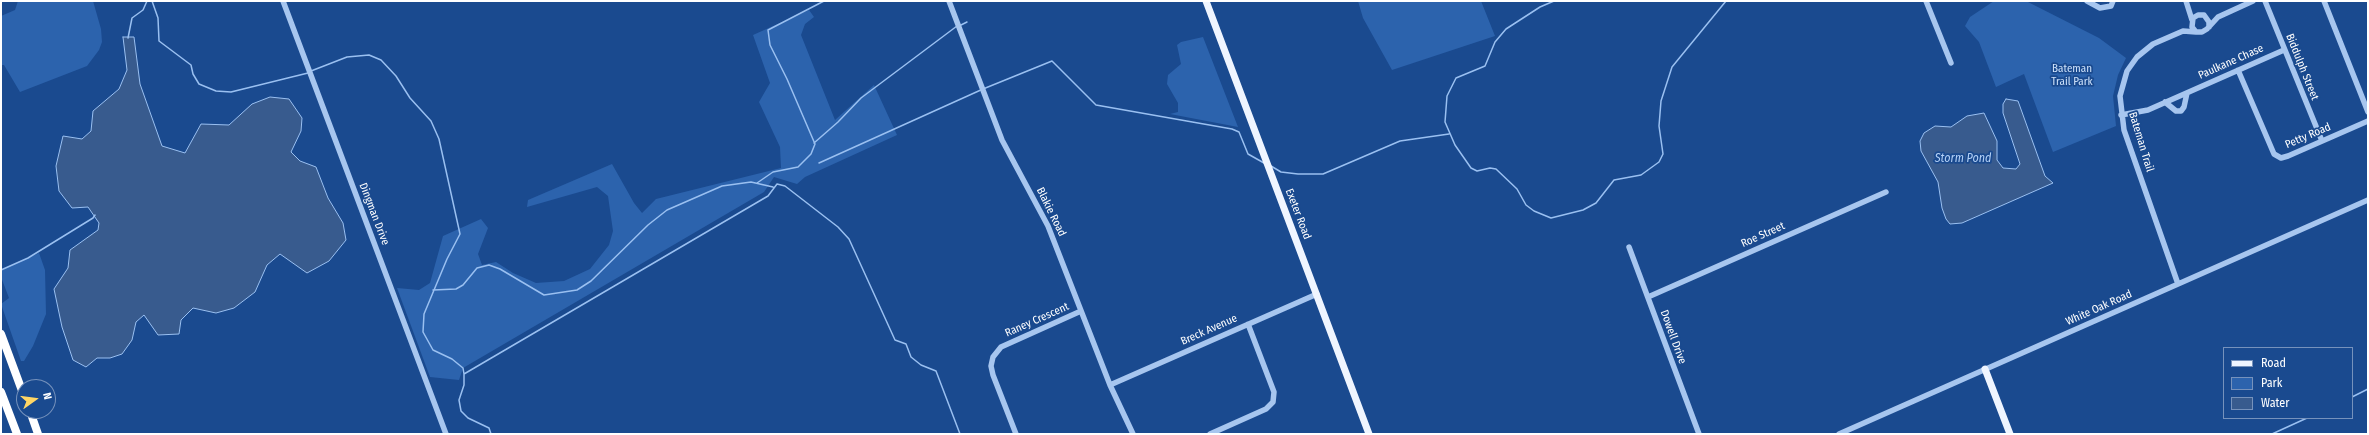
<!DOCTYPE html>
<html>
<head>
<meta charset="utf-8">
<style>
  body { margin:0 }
  #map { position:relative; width:2369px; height:435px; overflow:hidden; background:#1a4a8f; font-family:"Fira Sans Condensed",sans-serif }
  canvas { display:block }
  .frame { position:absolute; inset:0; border:2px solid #fff; pointer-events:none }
  .legend { position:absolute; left:2223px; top:347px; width:130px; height:72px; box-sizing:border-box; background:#1a4a8f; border:1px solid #7692bc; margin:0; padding:5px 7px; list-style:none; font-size:12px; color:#fff }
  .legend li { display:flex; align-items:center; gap:8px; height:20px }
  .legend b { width:20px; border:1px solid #7692bc }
  .north { position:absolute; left:16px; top:379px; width:40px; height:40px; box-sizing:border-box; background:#1a4a8f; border:1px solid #7692bc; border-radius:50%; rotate:76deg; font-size:11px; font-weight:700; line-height:16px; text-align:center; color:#fff }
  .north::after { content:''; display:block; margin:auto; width:14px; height:18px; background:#ffd665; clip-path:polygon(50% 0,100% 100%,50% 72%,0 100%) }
</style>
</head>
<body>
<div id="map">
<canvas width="2369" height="435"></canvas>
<div class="frame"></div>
<ul class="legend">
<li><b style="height:5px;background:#eff5ff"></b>Road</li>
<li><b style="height:11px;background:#2c63ad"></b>Park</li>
<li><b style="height:11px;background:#385b8e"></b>Water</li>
</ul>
<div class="north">N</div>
</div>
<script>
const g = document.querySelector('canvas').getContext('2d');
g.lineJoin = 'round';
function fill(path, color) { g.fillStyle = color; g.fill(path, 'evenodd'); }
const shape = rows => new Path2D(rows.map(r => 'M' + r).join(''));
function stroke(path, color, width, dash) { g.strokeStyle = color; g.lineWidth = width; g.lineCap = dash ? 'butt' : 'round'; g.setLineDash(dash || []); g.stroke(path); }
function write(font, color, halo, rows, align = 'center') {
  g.font = font + ' "Fira Sans Condensed",sans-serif'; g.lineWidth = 3.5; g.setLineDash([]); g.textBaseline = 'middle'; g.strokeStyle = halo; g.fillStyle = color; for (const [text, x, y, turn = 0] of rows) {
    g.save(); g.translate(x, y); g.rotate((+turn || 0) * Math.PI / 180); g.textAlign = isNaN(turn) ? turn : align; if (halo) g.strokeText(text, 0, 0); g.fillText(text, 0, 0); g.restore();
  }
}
fill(shape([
  [18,1,93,1,101,29,102,42,99,50,87,66,20,92,4,65,1,65,1,16,15,10],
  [1358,1,1481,1,1495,36,1392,70,1363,18],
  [1994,1,2026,1,2099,38,2126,58,2118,75,2113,96,2116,126,2053,152,2024,74,1996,87,1979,42,1965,26,1970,17],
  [809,10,814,17,805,24,801,35,835,120,874,85,897,135,805,177,797,184,774,177,764,192,463,368,459,380,430,377,397,288,419,290,430,283,443,236,481,219,488,228,478,254,482,265,496,262,513,273,536,283,564,281,590,269,609,245,613,231,608,196,597,187,527,207,528,200,612,164,634,203,642,213,656,199,781,168,780,147,759,102,770,83,753,35],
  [1203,37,1238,127,1170,114,1178,112,1178,103,1167,84,1168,75,1181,64,1177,45,1181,42],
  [39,253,45,270,46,314,33,346,24,361,21,361,1,304,9,298,1,277,1,270]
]), '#2c63ad');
const water = shape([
  [123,37,134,37,140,84,162,146,185,153,201,124,229,125,252,104,270,97,289,99,302,118,301,131,291,152,300,161,316,167,328,198,343,223,346,240,329,261,307,273,280,254,267,265,255,292,234,308,216,313,193,308,181,320,179,334,158,335,144,315,136,322,132,340,122,354,110,358,97,358,86,367,73,360,62,327,54,289,68,268,70,250,98,230,99,223,88,207,72,208,59,191,56,166,63,136,82,139,91,131,93,111,119,89,127,70,123,37],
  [2006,99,2018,101,2045,176,2053,183,1962,223,1950,224,1946,219,1942,208,1938,182,1921,151,1920,141,1924,133,1935,126,1951,127,1967,116,1984,113,1997,141,1997,160,2003,168,2016,169,2020,164,2003,113,2003,104,2006,99]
]);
fill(water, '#385b8e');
stroke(water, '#9ac0f1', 1);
stroke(shape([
  [152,1,158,18,159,41,191,65,193,74,199,84,216,91,231,92,308,73],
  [1554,1,1540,7,1506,29,1495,42,1485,66,1456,78,1447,96,1445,122,1455,145,1471,168,1477,171,1490,168,1496,169,1517,189,1526,205,1534,211,1551,218,1583,210,1596,203,1614,180,1641,175,1659,162,1663,154,1659,126,1661,101,1672,67,1726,1],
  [961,25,967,22],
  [128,38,132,18,143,10,147,1],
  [311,71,347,57,369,55,381,60,396,76,410,98,431,121,439,139,460,234,447,259,424,314,423,332,433,350,452,359,463,368,464,374],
  [814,143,838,122,861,98,957,26],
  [819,163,983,89,1052,61,1096,105,1232,129,1239,132,1248,154,1264,163],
  [1271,166,1281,172,1298,174,1323,174,1400,141,1449,134],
  [757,183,773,172,798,167,811,154,815,144,787,79,770,45,768,30,824,1],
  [1,270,28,258,93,218,95,215],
  [433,290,456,289,463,285,477,268,489,265,500,269,544,295,577,290,591,281,648,225,667,210,722,186,751,182,773,187],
  [2352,397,2368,389],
  [491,434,489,428,468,418,461,411,459,400,464,385,464,374,768,196,777,184,785,186,838,227,849,239,895,340,906,344,911,357,921,365,936,371,960,434],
  [2272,434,2307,418]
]), '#9ac0f1', 1.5);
stroke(shape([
  [283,1,446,434],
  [949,1,1002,140,1048,226,1110,385,1133,434],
  [1926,1,1951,63],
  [2087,1,2100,8,2111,6,2113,1],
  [2186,1,2192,20],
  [2265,1,2322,141],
  [2324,1,2368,112],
  [2209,27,2209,22,2204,15,2198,15,2193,18,2192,27,2196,32,2202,32,2207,29,2218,17,2253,1],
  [2238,70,2274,154,2281,158,2288,156,2368,121],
  [2165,102,2176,111,2181,111,2184,107,2187,93],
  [2121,115,2148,110,2284,50],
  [1629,247,1699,434],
  [2178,284,2124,130,2120,96,2127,71,2137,57,2153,44,2183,31,2196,32],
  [1648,297,1886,192],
  [1110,385,1317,294],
  [1016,434,993,375,991,366,993,357,1001,347,1081,311],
  [1210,434,1266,409,1273,402,1274,392,1248,324],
  [1839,434,2368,200]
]), '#a7c6ef', 5.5);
stroke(shape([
  [1206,1,1369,434],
  [1985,369,2010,434]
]), '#eff5ff', 7);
stroke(shape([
  [1,334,24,396],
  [1,392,17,434],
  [30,411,38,434]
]), '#fff', 8);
write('11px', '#fff', '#1a4a8f', [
  ["Paulkane Chase",2231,62,-24],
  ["Biddulph Street",2302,67,68],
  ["Petty Road",2308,136,-23],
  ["Bateman Trail",2141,142,73],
  ["Blakie Road",1051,212,64],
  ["Dingman Drive",374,214,69],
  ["Exeter Road",1298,214,69],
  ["Roe Street",1763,235,-24],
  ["White Oak Road",2099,308,-24],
  ["Raney Crescent",1037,320,-24],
  ["Breck Avenue",1209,330,-24],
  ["Dowell Drive",1673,337,70]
]);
write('11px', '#cde1fa', '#1a4a8f', [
  ["Bateman",2072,69],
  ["Trail Park",2072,82]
]);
write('italic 12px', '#b3d0f6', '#1a4a8f', [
  ["Storm Pond",1963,159]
]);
</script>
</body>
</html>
